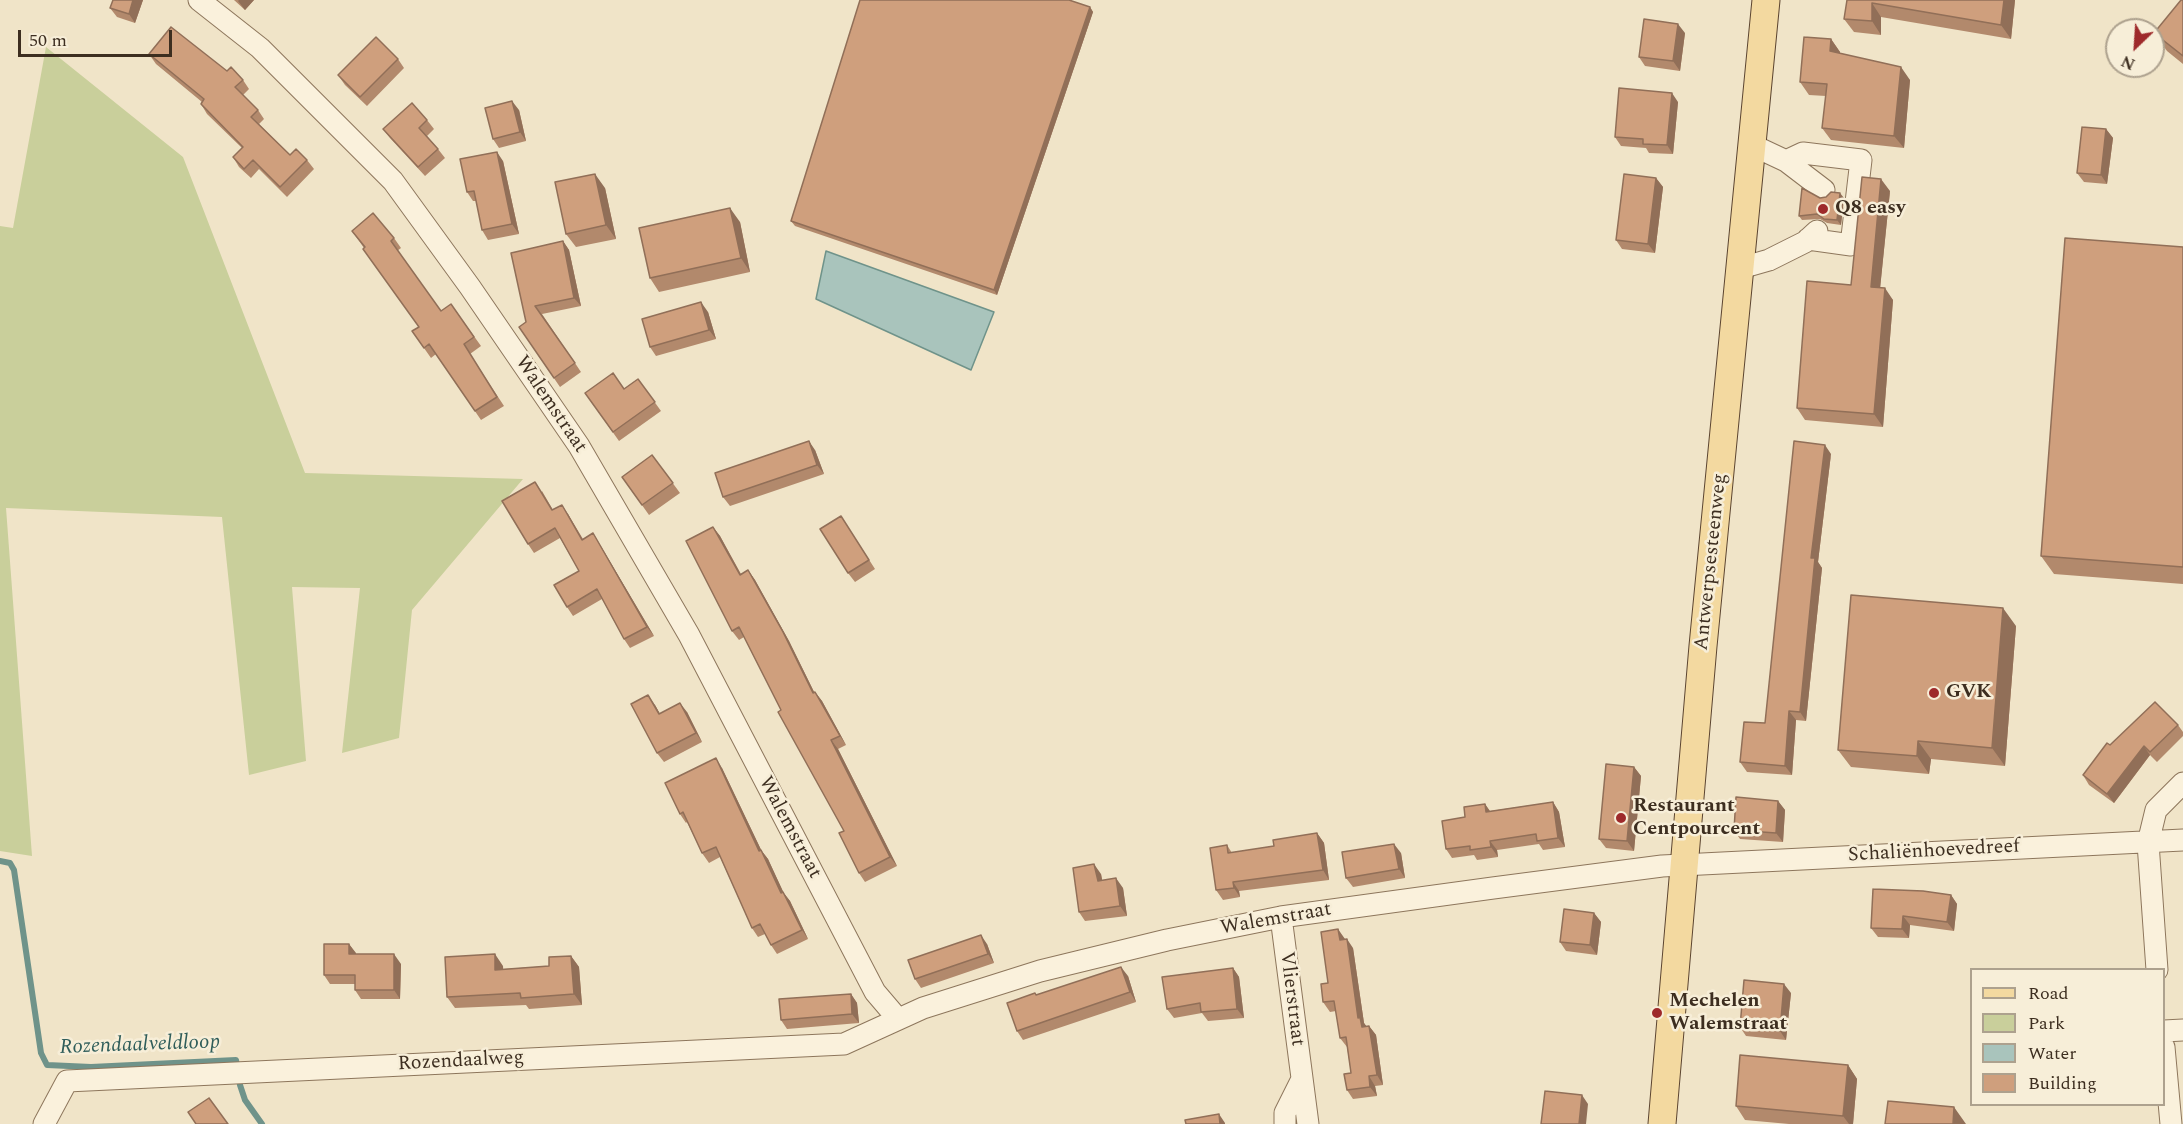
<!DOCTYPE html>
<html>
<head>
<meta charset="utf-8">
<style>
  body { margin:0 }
  #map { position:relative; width:2183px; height:1124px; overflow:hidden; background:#f0e4c8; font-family:Spectral,serif }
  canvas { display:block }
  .legend { position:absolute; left:1970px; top:968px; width:195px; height:138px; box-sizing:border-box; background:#f7eed8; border:2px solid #ada18e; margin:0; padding:8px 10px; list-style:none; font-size:18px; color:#3d2e20 }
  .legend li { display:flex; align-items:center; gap:12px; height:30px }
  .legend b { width:30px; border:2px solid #ada18e }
  .north { position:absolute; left:2105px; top:18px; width:60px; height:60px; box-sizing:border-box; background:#f7eed8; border:2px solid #ada18e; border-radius:50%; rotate:205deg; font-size:16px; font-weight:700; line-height:24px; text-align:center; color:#3d2e20 }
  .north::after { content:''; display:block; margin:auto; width:21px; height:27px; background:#9e2a2b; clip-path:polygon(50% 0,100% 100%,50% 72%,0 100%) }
  .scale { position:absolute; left:18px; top:30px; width:154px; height:27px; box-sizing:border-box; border:3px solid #3d2e20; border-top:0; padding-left:8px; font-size:18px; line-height:21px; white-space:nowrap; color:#3d2e20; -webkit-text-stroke:4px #f7eed8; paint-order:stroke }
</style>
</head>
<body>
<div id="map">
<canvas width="2183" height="1124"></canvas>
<ul class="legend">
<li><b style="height:8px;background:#f3d9a0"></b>Road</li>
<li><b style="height:16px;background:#c9cf9b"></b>Park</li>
<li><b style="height:16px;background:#a9c4bc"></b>Water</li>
<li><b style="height:16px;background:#cf9f7d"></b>Building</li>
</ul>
<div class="north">N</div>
<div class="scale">50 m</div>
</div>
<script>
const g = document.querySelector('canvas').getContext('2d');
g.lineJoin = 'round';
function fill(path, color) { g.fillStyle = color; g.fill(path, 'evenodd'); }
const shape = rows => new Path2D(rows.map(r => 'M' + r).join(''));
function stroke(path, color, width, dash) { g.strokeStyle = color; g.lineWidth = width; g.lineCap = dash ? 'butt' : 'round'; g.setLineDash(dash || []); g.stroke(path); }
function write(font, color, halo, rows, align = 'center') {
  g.font = font + ' Spectral,serif'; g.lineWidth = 5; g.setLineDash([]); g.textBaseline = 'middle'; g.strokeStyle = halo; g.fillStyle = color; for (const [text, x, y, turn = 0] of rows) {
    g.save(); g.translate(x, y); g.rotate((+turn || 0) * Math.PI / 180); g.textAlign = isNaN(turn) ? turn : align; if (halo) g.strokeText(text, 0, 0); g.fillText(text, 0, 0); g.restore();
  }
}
fill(shape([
  [46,47,183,157,305,473,523,479,412,610,399,738,342,753,360,588,292,587,306,761,249,775,222,517,6,508,32,856,0,851,0,226,13,228]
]), '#c9cf9b');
const water = shape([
  [826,251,994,312,971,370,816,299,826,251]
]);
fill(water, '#a9c4bc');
stroke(water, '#6f938a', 1.5);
stroke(shape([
  [0,861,10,863,14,870,41,1053,47,1065,91,1067,236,1060,240,1085,245,1100,262,1124]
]), '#6f938a', 6);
const minor = shape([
  [199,0,260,48,393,181,470,287,579,446,689,635,875,992,898,1019],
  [1752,145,1786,161,1824,190],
  [1786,161,1803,153,1861,160,1851,245,1808,239],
  [1741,268,1769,260,1805,242,1817,231],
  [1281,917,1308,1124],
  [2157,970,2148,843,2156,810,2183,783],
  [2164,1031,2183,1030],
  [2164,1047,2171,1124],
  [44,1124,67,1081,844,1044,923,1008,1040,971,1167,940,1281,917,1493,888,1662,866,2183,840],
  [1285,1124,1285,1113,1301,1081]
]);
const major = shape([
  [1662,1124,1703,646,1766,0]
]);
stroke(minor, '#8d765c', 23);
stroke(major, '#5b4430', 29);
stroke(minor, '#faf1dc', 21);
stroke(major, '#f3d9a0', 27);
fill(shape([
  [113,0,143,0,135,23,117,17,110,8],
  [234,0,254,0,245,10],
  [1847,0,2015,0,2011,39,1881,17,1881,35,1854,32,1844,19],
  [2183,0,2183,64,2167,51,2154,33],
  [1090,7,1093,12,997,295,795,226,791,221],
  [1685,33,1680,71,1645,66,1639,57],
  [1831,39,1840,52,1840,53,1910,80,1904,148,1831,140,1822,128,1826,96,1809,95,1800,82],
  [149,54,227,71,243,80,249,89,243,95,258,110,264,119,259,124,290,155,307,160,314,169,287,197,259,169,251,178,239,167,233,157,242,148,207,114,201,104,202,102,156,64],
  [398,59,404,68,367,106,345,85,338,75],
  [1678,102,1673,154,1649,153,1646,148,1621,146,1615,137],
  [519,110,526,141,499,148,493,139],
  [427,120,434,129,427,136,438,149,445,158,425,176,390,138,383,129],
  [2106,129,2113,138,2107,184,2084,182,2077,173],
  [503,161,519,234,488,240,482,230,476,201,473,201,467,192],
  [1656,178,1663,187,1655,253,1622,249,1616,240],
  [605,188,616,239,576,247,566,234],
  [1890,191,1880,288,1893,300,1883,427,1805,420,1797,408,1851,285],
  [1820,198,1844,198,1841,225,1827,223,1820,219,1802,220,1799,216],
  [740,222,750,272,659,292,650,278],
  [352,231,394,238,401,248,397,251,441,311,451,304,481,346,470,354,504,406,481,420,436,354,431,358,412,331,419,327,364,248],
  [563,241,569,250,581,306,542,314,581,372,560,387,519,327,526,322],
  [2183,247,2183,584,2054,574,2041,556],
  [708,312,716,339,656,356,650,347],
  [638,379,661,411,619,441,585,393,624,389],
  [815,450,824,474,730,506,723,497],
  [1831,454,1818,562,1822,568,1806,721,1796,720,1792,775,1747,772,1740,762,1765,723],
  [652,455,680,493,649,515,622,477],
  [542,491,553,510,568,514,583,539,593,533,599,543,654,636,630,648,624,639,602,599,573,616,567,607,579,571,560,538,534,553,528,544],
  [841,516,875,569,855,582,848,573],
  [713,527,720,536,741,574,748,570,755,580,789,641,814,692,815,692,822,701,846,745,838,749,897,866,865,882,859,873,844,831,781,710,744,637,739,640,732,631],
  [2016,626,2005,766,1931,759,1929,774,1851,767,1838,750],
  [655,705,660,714,687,712,702,742,664,762,657,753],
  [2178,725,2183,732,2183,736,2157,762,2150,755,2114,803,2089,785,2083,775,2110,745],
  [1634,767,1641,776,1634,851,1606,848,1599,839],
  [722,768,761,850,768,859,783,892,790,901,808,939,777,954,771,945,765,934,758,937,752,928,720,857,709,863,702,853,687,822,686,823,680,814],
  [1778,801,1785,810,1783,842,1740,839,1734,830],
  [1553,802,1559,812,1565,847,1543,850,1539,844,1497,850,1498,857,1477,860,1474,855,1452,858,1446,849,1465,817,1485,804,1490,811],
  [1317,833,1324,843,1329,880,1239,891,1240,897,1223,900,1216,890,1227,845,1232,853,1274,846],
  [1401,853,1405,878,1353,887,1346,878],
  [1101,874,1102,880,1123,888,1127,916,1085,921,1079,912],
  [1951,895,1957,904,1954,931,1910,925,1909,938,1878,937,1871,928],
  [1594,913,1601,922,1597,955,1566,951,1560,942],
  [349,944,356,954,401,964,400,999,361,999,355,990,355,984,330,984,324,975],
  [987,944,994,963,921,988,915,979],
  [1353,948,1364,1023,1366,1026,1369,1026,1376,1035,1383,1085,1375,1086,1377,1096,1353,1099,1347,1090,1351,1073,1347,1047,1340,1038,1336,1011,1330,1012,1323,1002,1328,983],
  [571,956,579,967,582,1005,529,1009,526,1005,455,1008,447,997,503,966,503,969,549,966],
  [1233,968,1239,977,1244,1018,1208,1021,1202,1013,1174,1018,1167,1009],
  [1128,976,1136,1002,1023,1040,1017,1031,1037,995],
  [1791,993,1786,1040,1746,1036,1740,1027],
  [851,994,857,1003,859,1023,787,1029,781,1020],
  [1848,1065,1857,1079,1853,1124,1789,1124,1745,1120,1736,1106]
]), '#b2896c');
fill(shape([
  [133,0,143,0,135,23,129,14],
  [239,0,254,0,245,10,238,1],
  [2004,0,2015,0,2011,39,2001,25],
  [1872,3,1881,17,1881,35,1872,21],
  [1090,7,1093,12,997,295,994,290],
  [1678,24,1685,33,1680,71,1673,61],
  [1831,39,1840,52,1839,64,1830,51],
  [1901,67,1910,80,1904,148,1894,136],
  [1672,93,1678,102,1673,154,1667,145],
  [512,101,519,110,526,141,520,132],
  [2106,129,2113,138,2107,184,2101,175],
  [497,152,503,161,519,234,512,224],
  [595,174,605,188,616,239,606,225],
  [1656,178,1663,187,1655,253,1648,244],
  [1881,179,1890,191,1879,299,1871,287],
  [1840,193,1844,198,1841,225,1837,220],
  [730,208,740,222,750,272,741,258],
  [563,241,569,250,581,306,574,298],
  [1885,288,1893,300,1883,427,1874,414],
  [701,302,708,312,716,339,709,330],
  [809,441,815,450,824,474,817,465],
  [1825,445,1831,454,1818,562,1822,568,1806,721,1800,712,1811,558],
  [562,505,568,514,588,549,582,540],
  [713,527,720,536,746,584,740,575],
  [593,533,599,543,654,636,647,627],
  [748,570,755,580,789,641,819,702,813,693],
  [2003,608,2016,626,2005,766,1992,748],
  [815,692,822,701,846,745,840,736],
  [648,695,655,705,665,723,659,714],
  [680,703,687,712,702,742,696,733],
  [1789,711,1796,720,1792,775,1785,766],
  [831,740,838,749,897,866,890,857],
  [1918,741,1931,759,1929,774,1917,756],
  [2144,746,2150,755,2114,803,2107,794],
  [716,758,722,768,766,860,759,851],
  [1634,767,1641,776,1634,851,1627,841],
  [1778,801,1785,810,1783,842,1776,833],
  [1553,802,1559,812,1565,847,1558,838],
  [1485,804,1491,813,1486,812],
  [1317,833,1324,843,1329,880,1323,870],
  [1490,841,1497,850,1498,857,1491,847],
  [1394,844,1401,853,1405,878,1399,869],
  [761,850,768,859,788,902,781,893],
  [1094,864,1101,874,1104,890,1098,881],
  [1116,878,1123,888,1127,916,1120,906],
  [1233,882,1239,891,1240,897,1234,888],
  [783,892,790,901,808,939,802,930],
  [1951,895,1957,904,1954,931,1947,922],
  [1594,913,1601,922,1597,955,1590,945],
  [1903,916,1910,925,1909,938,1902,929],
  [1338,929,1345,939,1340,940],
  [981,935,987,944,994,963,988,954],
  [1347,939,1353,948,1364,1023,1367,1027,1362,1027,1358,1018],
  [349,944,356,953,356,963,349,954],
  [394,954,401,964,400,999,394,990],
  [495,954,503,966,504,982,495,970],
  [571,956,579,967,582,1005,574,994],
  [1121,967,1128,976,1136,1002,1130,992],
  [1233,968,1239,977,1244,1018,1237,1009],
  [1784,984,1791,993,1786,1040,1780,1031],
  [851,994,857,1003,859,1023,852,1014],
  [1369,1026,1376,1035,1383,1085,1377,1075],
  [1848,1065,1857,1079,1853,1124,1849,1124,1843,1116],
  [1369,1076,1375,1086,1377,1096,1370,1087],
  [1582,1095,1588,1104,1586,1124,1579,1124],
  [1954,1107,1966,1124,1953,1124],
  [1219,1114,1225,1123,1225,1124,1220,1124]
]), '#916f58');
const building = shape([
  [113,0,133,0,129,14,110,8,113,0],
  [860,0,1069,0,1090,7,994,290,791,221,860,0],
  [1847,0,2004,0,2001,25,1872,3,1872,21,1844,19,1847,0],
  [2181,0,2183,0,2183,56,2154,33,2181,0],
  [1644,19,1678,24,1673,61,1639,57,1644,19],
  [171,27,227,71,231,67,243,80,235,87,258,110,251,117,290,155,296,149,307,160,280,187,253,160,244,169,233,157,243,147,201,104,204,99,149,54,171,27],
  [376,37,398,59,360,97,338,75,376,37],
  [1804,37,1831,39,1830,51,1901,67,1894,136,1822,128,1827,84,1800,82,1804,37],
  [1619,88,1672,93,1667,145,1643,144,1643,139,1615,137,1619,88],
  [512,101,520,132,493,139,485,108,512,101],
  [412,103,427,120,419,128,438,149,418,167,383,129,412,103],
  [2082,127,2106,129,2101,175,2077,173,2082,127],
  [497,152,512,224,482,230,474,191,467,192,460,159,497,152],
  [595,174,606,225,566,234,555,182,595,174],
  [1624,174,1656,178,1648,244,1616,240,1624,174],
  [1862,177,1881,179,1871,287,1885,288,1874,414,1797,408,1807,281,1851,285,1862,177],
  [1802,188,1820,198,1826,197,1831,192,1840,193,1837,220,1824,219,1817,214,1799,216,1802,188],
  [730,208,741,258,650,278,639,228,730,208],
  [373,213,394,238,391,241,441,311,451,304,474,337,464,344,497,397,475,411,429,344,424,348,412,331,419,327,363,249,365,247,352,231,373,213],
  [2065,238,2183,247,2183,567,2041,556,2065,238],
  [563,241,574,298,535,306,575,363,554,378,519,327,526,322,511,253,563,241],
  [701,302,709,330,650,347,642,319,701,302],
  [613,373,624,389,638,379,655,402,613,432,585,393,613,373],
  [809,441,817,465,723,497,715,473,809,441],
  [1794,441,1825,445,1811,558,1815,558,1800,712,1789,711,1785,766,1740,762,1744,722,1765,723,1794,441],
  [652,455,673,483,642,505,622,477,652,455],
  [535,482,552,510,562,505,582,540,593,533,647,627,624,639,597,589,567,607,554,585,579,571,555,528,528,544,502,501,535,482],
  [841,516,869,560,848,573,820,529,841,516],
  [713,527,740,575,748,570,783,632,813,693,815,692,840,736,831,740,890,857,859,873,839,833,844,831,778,712,781,710,739,627,732,631,686,541,713,527],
  [1851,595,2003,608,1992,748,1918,741,1917,756,1838,750,1851,595],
  [648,695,659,714,680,703,696,733,657,753,631,704,648,695],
  [2155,702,2178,725,2150,752,2144,746,2107,794,2083,775,2107,743,2110,745,2155,702],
  [716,758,759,851,761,850,781,893,783,892,802,930,771,945,760,924,752,928,716,847,702,853,683,812,680,814,665,783,716,758],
  [1606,764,1634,767,1627,841,1599,839,1606,764],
  [1736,797,1778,801,1776,833,1734,830,1736,797],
  [1553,802,1558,838,1537,841,1536,834,1490,841,1491,847,1470,850,1470,846,1446,849,1442,821,1465,817,1464,807,1485,804,1486,812,1553,802],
  [1317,833,1323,870,1233,882,1234,888,1216,890,1210,848,1227,845,1228,853,1274,846,1273,840,1317,833],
  [1394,844,1399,869,1346,878,1342,852,1394,844],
  [1094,864,1098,881,1116,878,1120,906,1079,912,1073,868,1094,864],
  [1873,889,1923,891,1951,895,1947,922,1903,916,1902,929,1871,928,1873,889],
  [1564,909,1594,913,1590,945,1560,942,1564,909],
  [1338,929,1340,940,1347,939,1358,1018,1360,1017,1362,1027,1369,1026,1377,1075,1369,1076,1370,1087,1347,1090,1344,1074,1351,1073,1346,1037,1340,1038,1334,1001,1323,1002,1321,984,1328,983,1321,932,1338,929],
  [981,935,988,954,915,979,908,960,981,935],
  [324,944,349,944,349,954,394,954,394,990,355,990,355,975,324,975,324,944],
  [495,954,495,970,549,966,549,957,571,956,574,994,521,998,520,993,447,997,445,957,495,954],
  [1121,967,1130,992,1017,1031,1007,1003,1035,993,1036,995,1121,967],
  [1233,968,1237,1009,1201,1012,1200,1003,1167,1009,1162,977,1233,968],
  [1744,980,1784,984,1780,1031,1740,1027,1744,980],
  [851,994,852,1014,781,1020,779,999,851,994],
  [1740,1055,1848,1065,1843,1116,1736,1106,1740,1055],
  [1545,1091,1582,1095,1579,1124,1541,1124,1545,1091],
  [209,1098,228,1124,196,1124,188,1112,209,1098],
  [1888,1101,1954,1107,1953,1124,1885,1124,1888,1101],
  [1219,1114,1220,1124,1186,1124,1185,1120,1219,1114]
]);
fill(building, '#cf9f7d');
stroke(building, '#916f58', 1.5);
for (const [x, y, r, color] of [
  [1823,209,6,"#9e2a2b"],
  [1934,693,6,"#9e2a2b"],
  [1621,818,6,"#9e2a2b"],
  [1657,1013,6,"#9e2a2b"]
]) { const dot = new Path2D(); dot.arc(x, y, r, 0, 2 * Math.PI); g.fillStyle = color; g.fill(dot); stroke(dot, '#f7eed8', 2); }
write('bold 20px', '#3d2e20', '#f7eed8', [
  ["Q8 easy",1835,209],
  ["GVK",1946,693],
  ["Restaurant",1633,807],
  ["Centpourcent",1633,830],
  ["Mechelen",1669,1002],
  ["Walemstraat",1669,1025]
], 'left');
write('20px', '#3d2e20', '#f7eed8', [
  ["Walemstraat",550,405,56],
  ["Antwerpsesteenweg",1712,562,-84],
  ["Walemstraat",789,828,62],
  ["Schaliënhoevedreef",1934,852,-3],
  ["Walemstraat",1276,920,-10],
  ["Vlierstraat",1291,999,83],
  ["Rozendaalweg",461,1062,-3]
]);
write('italic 21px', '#2f5d5a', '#f7eed8', [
  ["Rozendaalveldloop",140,1046,-2]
]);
</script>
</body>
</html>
